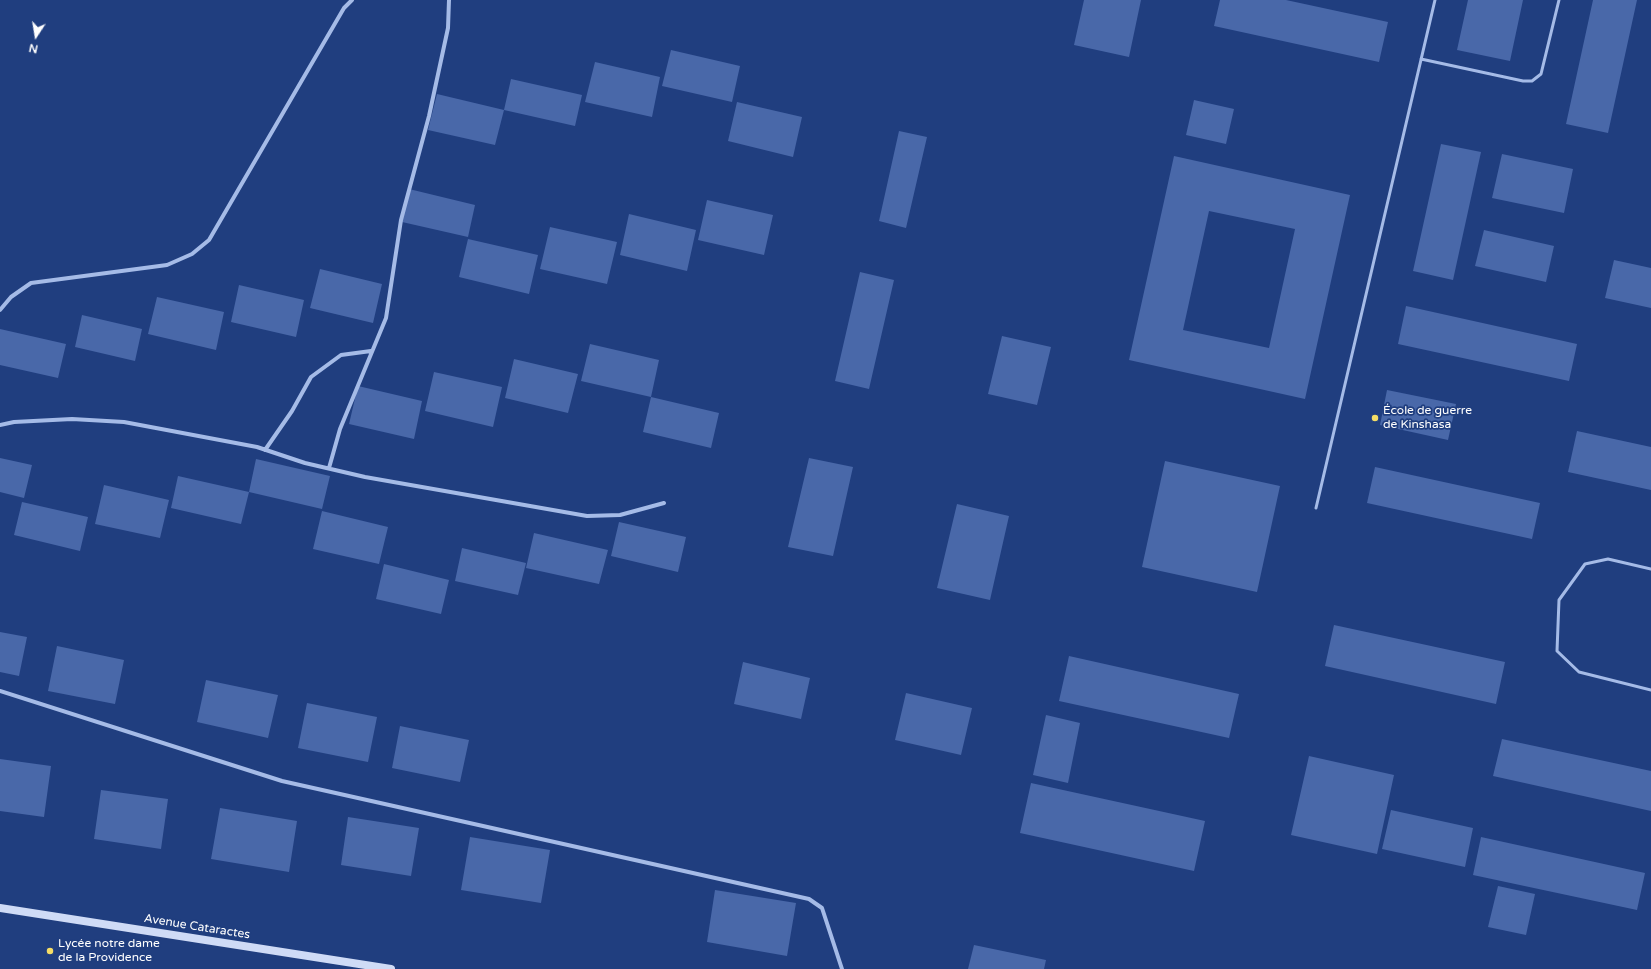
<!DOCTYPE html>
<html>
<head>
<meta charset="utf-8">
<style>
  body { margin:0 }
  #map { position:relative; width:1651px; height:969px; overflow:hidden; background:#203e7f; font-family:"Varela Round",sans-serif }
  canvas { display:block }
  .north { position:absolute; left:16px; top:16px; width:40px; height:40px; -webkit-text-stroke:3px #203e7f; paint-order:stroke; rotate:192deg; font-size:11px; font-weight:700; line-height:16px; text-align:center; color:#fff }
  .north::after { content:''; display:block; margin:auto; width:14px; height:18px; background:#fff; clip-path:polygon(50% 0,100% 100%,50% 72%,0 100%) }
</style>
</head>
<body>
<div id="map">
<canvas width="1651" height="969"></canvas>
<div class="north">N</div>
</div>
<script>
const g = document.querySelector('canvas').getContext('2d');
g.lineJoin = 'round';
function fill(path, color) { g.fillStyle = color; g.fill(path, 'evenodd'); }
const shape = rows => new Path2D(rows.map(r => 'M' + r).join(''));
function stroke(path, color, width, dash) { g.strokeStyle = color; g.lineWidth = width; g.lineCap = dash ? 'butt' : 'round'; g.setLineDash(dash || []); g.stroke(path); }
function write(font, color, halo, rows, align = 'center') {
  g.font = font + ' "Varela Round",sans-serif'; g.lineWidth = 3.5; g.setLineDash([]); g.textBaseline = 'middle'; g.strokeStyle = halo; g.fillStyle = color; for (const [text, x, y, turn = 0] of rows) {
    g.save(); g.translate(x, y); g.rotate((+turn || 0) * Math.PI / 180); g.textAlign = isNaN(turn) ? turn : align; if (halo) g.strokeText(text, 0, 0); g.fillText(text, 0, 0); g.restore();
  }
}
fill(shape([
  [1084,0,1141,0,1129,57,1074,45],
  [1220,0,1286,0,1388,22,1379,62,1214,26],
  [1468,0,1523,0,1510,61,1457,50],
  [1593,0,1637,0,1608,133,1566,124],
  [671,50,740,66,732,102,662,86],
  [595,62,660,77,652,117,585,102],
  [511,79,582,95,575,126,504,110],
  [437,94,504,110,495,145,428,130],
  [1194,100,1234,109,1226,144,1186,135],
  [737,102,802,117,793,157,728,141],
  [899,131,927,137,906,228,879,221],
  [1441,144,1481,152,1453,280,1413,271],
  [1502,154,1573,169,1564,213,1492,198],
  [1174,156,1350,195,1305,399,1129,360],
  [1209,211,1295,229,1269,348,1183,330],
  [409,189,475,205,468,237,402,222],
  [707,200,773,215,764,255,698,240],
  [629,214,696,230,687,271,620,255],
  [550,227,617,242,607,284,540,269],
  [1484,230,1554,246,1546,282,1475,266],
  [468,239,538,255,529,294,459,277],
  [1614,260,1651,268,1651,308,1605,298],
  [320,269,382,284,373,323,310,308],
  [860,272,894,280,869,389,835,381],
  [239,285,304,300,296,337,231,322],
  [157,297,224,312,216,350,148,334],
  [1406,306,1577,344,1569,381,1398,344],
  [82,315,142,329,135,361,75,347],
  [0,329,66,344,58,378,0,365],
  [1002,336,1051,347,1037,405,988,394],
  [590,344,659,360,651,397,581,381],
  [514,359,578,374,568,413,505,398],
  [434,372,502,387,493,427,425,411],
  [358,386,422,401,414,439,349,424],
  [1387,390,1456,404,1448,440,1380,425],
  [651,397,719,413,711,448,643,432],
  [1577,431,1651,447,1651,490,1568,472],
  [0,458,32,465,24,498,0,492],
  [809,458,853,467,833,556,788,547],
  [256,459,330,476,322,509,249,492,241,524,171,508,178,476,249,492],
  [1165,461,1280,486,1257,592,1142,567],
  [1375,467,1540,503,1532,539,1367,503],
  [104,485,169,500,160,538,95,524],
  [22,502,88,517,80,551,14,535],
  [957,504,1009,516,990,600,937,588],
  [322,511,388,527,379,564,313,549],
  [619,522,686,537,678,572,611,556],
  [534,533,608,550,599,584,526,568],
  [462,548,526,563,518,595,455,581],
  [384,564,449,580,441,614,376,599],
  [1334,625,1505,662,1496,704,1325,666],
  [0,632,27,637,19,676,0,672],
  [57,646,124,660,115,704,48,691],
  [1069,656,1239,694,1229,738,1059,701],
  [743,662,810,678,801,719,734,704],
  [206,680,278,695,268,738,197,722],
  [906,693,972,708,961,755,895,740],
  [307,703,377,717,368,762,298,748],
  [1046,715,1080,723,1068,783,1033,775],
  [400,726,469,740,460,782,392,768],
  [1502,739,1651,771,1651,811,1493,776],
  [1309,756,1394,775,1377,854,1291,835],
  [0,759,51,766,44,817,0,811],
  [1031,783,1205,821,1194,871,1020,833],
  [101,790,168,799,161,849,94,839],
  [220,808,297,821,289,872,211,859],
  [1391,810,1473,828,1465,867,1382,849],
  [348,817,419,828,411,876,341,865],
  [470,837,550,850,541,903,461,890],
  [1481,837,1645,873,1637,910,1473,875],
  [1498,886,1535,894,1526,935,1488,927],
  [715,890,796,903,787,956,707,942],
  [974,945,1046,960,1044,969,968,969]
]), '#4968a9');
stroke(shape([
  [1421,59,1523,81,1532,81,1541,74,1559,0],
  [1316,508,1435,0],
  [1651,569,1608,559,1585,564,1559,600,1557,651,1579,672,1651,690]
]), '#a5bbe7', 3);
stroke(shape([
  [0,310,11,297,31,283,167,265,192,254,209,240,344,8,352,0],
  [0,425,14,422,72,419,124,422,257,447,305,463,365,477,587,516,620,515,664,503],
  [265,450,292,411,311,377,341,355,371,351],
  [329,468,340,429,386,318,401,220,429,116,448,28,449,0],
  [0,691,282,781,809,899,822,908,842,969]
]), '#a5bbe7', 4);
stroke(shape([
  [0,908,391,969]
]), '#cfdbf6', 8);
for (const [x, y, r, color] of [
  [1375,418,4,"#f5dd66"],
  [50,951,4,"#f5dd66"]
]) { const dot = new Path2D(); dot.arc(x, y, r, 0, 2 * Math.PI); g.fillStyle = color; g.fill(dot); stroke(dot, '#203e7f', 1.5); }
write('12px', '#fff', '#203e7f', [
  ["École de guerre",1383,411],
  ["de Kinshasa",1383,425],
  ["Lycée notre dame",58,944],
  ["de la Providence",58,958]
], 'left');
write('12px', '#fff', '#203e7f', [
  ["Avenue Cataractes",197,927,9]
]);
</script>
</body>
</html>
